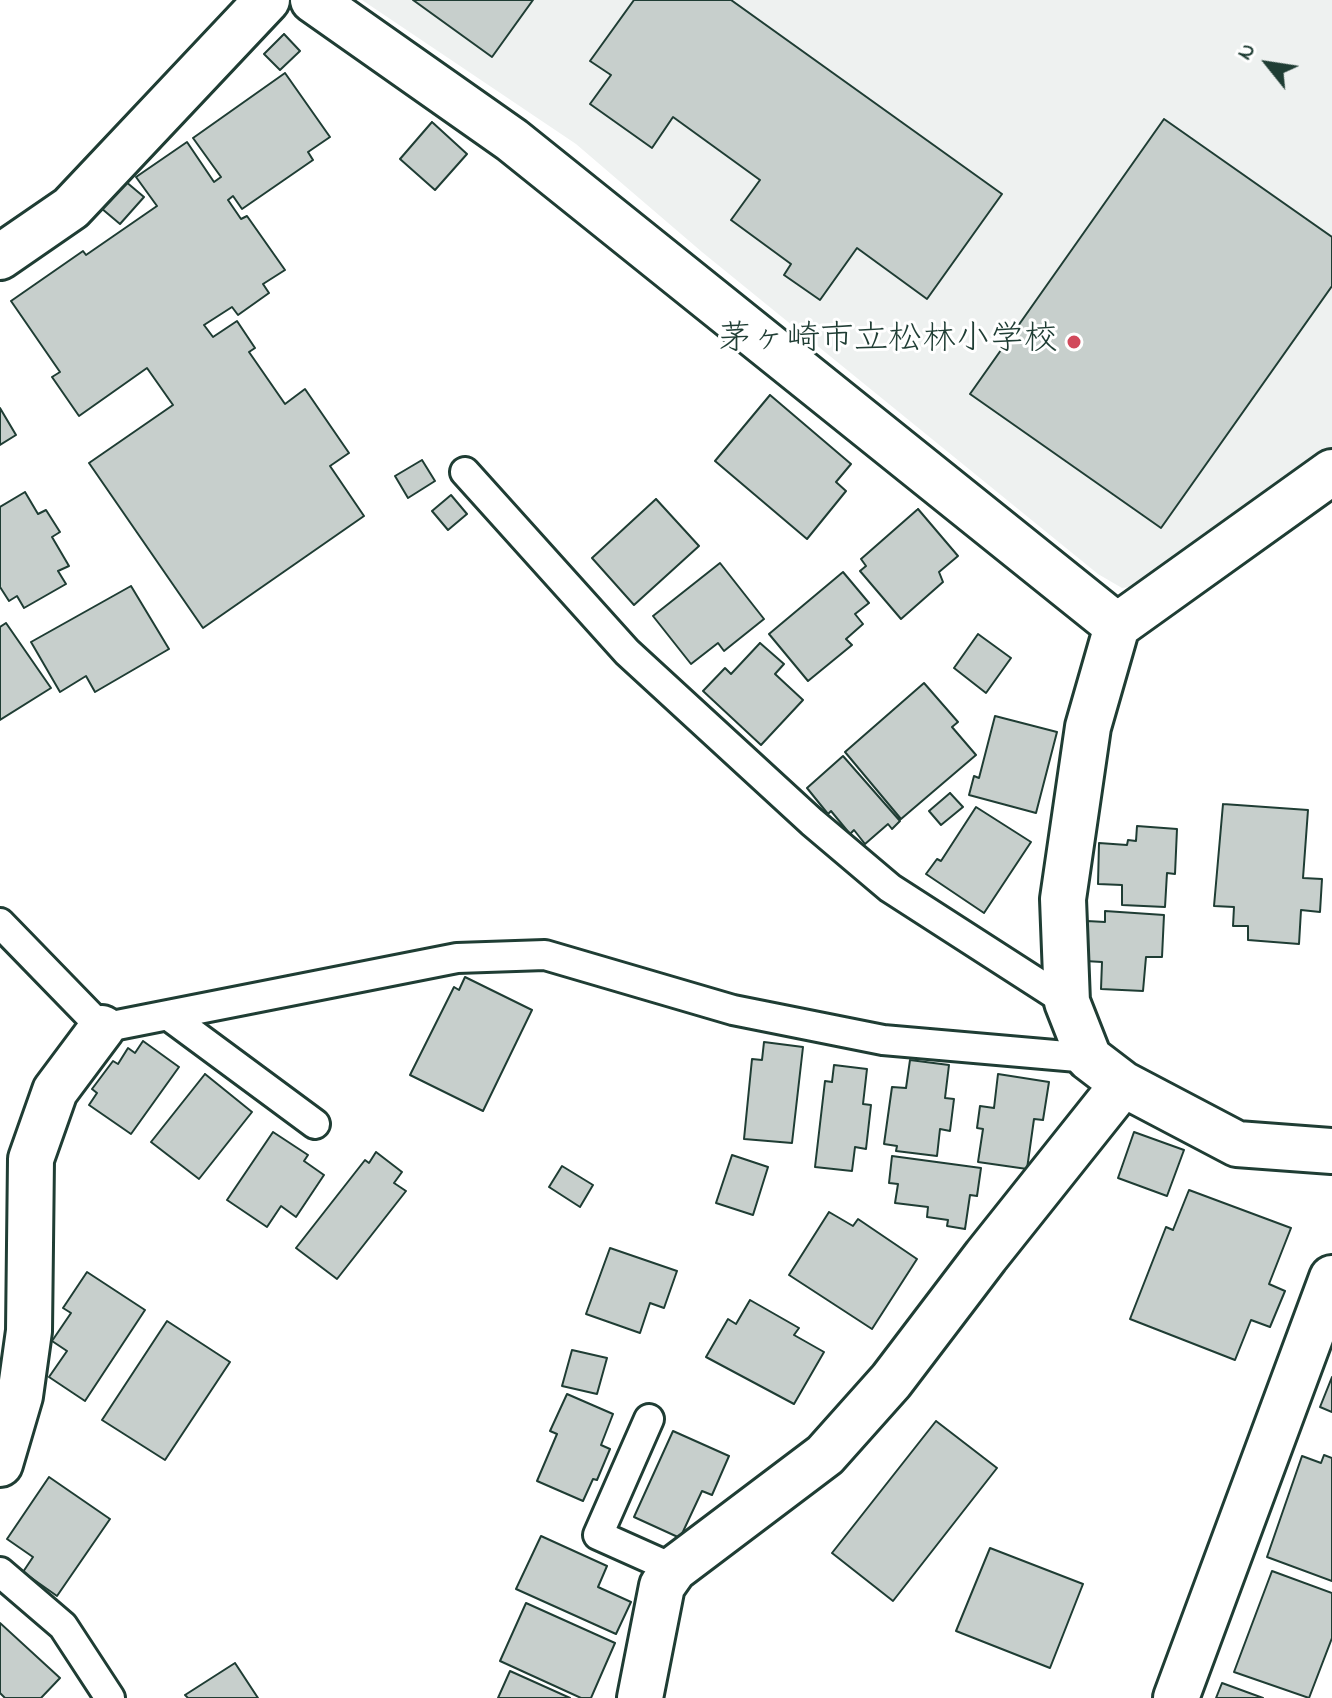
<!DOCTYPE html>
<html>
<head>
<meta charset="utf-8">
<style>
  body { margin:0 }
  #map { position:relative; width:1332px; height:1698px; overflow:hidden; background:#fff; font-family:"Indie Flower",sans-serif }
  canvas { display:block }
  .north { position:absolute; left:1228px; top:24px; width:80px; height:80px; -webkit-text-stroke:6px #fff; paint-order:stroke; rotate:300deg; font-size:22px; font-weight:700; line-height:32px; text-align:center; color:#1f3d34 }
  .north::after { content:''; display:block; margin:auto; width:28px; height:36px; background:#1f3d34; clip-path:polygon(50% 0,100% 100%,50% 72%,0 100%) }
</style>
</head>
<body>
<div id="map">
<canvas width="1332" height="1698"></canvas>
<div class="north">N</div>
</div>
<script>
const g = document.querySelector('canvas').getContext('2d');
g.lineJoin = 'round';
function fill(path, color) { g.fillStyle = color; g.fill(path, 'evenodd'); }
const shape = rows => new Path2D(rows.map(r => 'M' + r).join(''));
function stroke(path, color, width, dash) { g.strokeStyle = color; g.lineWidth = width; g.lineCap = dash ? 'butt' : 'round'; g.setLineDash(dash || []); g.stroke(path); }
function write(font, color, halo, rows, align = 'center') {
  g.font = font + ' "Indie Flower","Klee One",sans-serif'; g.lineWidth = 6; g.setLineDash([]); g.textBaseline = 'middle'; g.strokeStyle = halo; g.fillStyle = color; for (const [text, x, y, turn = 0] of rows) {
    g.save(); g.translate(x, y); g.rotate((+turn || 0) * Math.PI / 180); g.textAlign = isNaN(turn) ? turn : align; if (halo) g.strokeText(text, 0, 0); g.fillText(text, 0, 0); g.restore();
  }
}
fill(shape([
  [362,0,1332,0,1332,454,1151,584,1122,588,1098,574,702,252,576,144]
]), '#eef1f0');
const building = shape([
  [413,0,533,0,492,57,413,0],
  [634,0,731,0,1002,194,927,299,857,248,820,300,784,275,791,264,731,220,760,180,673,117,652,148,590,104,611,75,590,61,634,0],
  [284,34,300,51,280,70,264,54,284,34],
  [285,73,330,137,308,152,313,160,242,209,233,196,228,200,241,219,247,216,285,270,263,284,269,293,238,315,232,307,204,325,213,337,237,321,255,348,249,352,285,404,305,389,349,453,330,466,364,516,203,628,89,463,173,405,147,368,79,416,52,377,60,372,11,301,83,251,86,255,157,206,136,177,187,142,214,182,221,177,193,138,285,73],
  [1164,119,1332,237,1332,286,1161,528,970,394,1164,119],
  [432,122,467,154,435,190,400,159,432,122],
  [125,181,144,197,120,224,101,208,125,181],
  [770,395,851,464,836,482,846,491,807,539,715,461,770,395],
  [0,408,16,435,0,445,0,408],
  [422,460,435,481,408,498,395,476,422,460],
  [25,492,38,514,46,510,60,532,52,537,69,566,58,571,66,584,24,608,17,596,9,601,0,587,0,507,25,492],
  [451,495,467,514,448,530,432,511,451,495],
  [656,499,699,546,634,605,592,558,656,499],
  [918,509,958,556,939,572,943,582,901,619,860,571,866,566,861,559,918,509],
  [720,563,764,619,724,651,718,643,691,664,653,616,720,563],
  [843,572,869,603,855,614,863,624,846,639,852,645,808,681,769,634,843,572],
  [131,586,169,649,95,692,86,676,60,692,31,642,131,586],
  [6,623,51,688,0,720,0,627,6,623],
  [978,634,1011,658,986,693,954,668,978,634],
  [760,643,784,664,775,674,803,700,761,745,703,691,725,668,731,674,760,643],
  [924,683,958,722,952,727,976,755,901,819,845,752,924,683],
  [995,716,1057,732,1036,813,969,795,974,776,979,778,995,716],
  [843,756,900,821,892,829,888,824,865,844,854,830,850,834,831,811,828,814,807,788,843,756],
  [950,793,963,807,941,825,929,811,950,793],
  [1223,804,1308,810,1303,878,1322,879,1320,912,1301,910,1299,944,1248,940,1248,926,1233,926,1234,907,1214,906,1223,804],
  [976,807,1031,842,984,913,926,874,937,859,941,861,976,807],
  [1137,826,1177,829,1175,874,1167,873,1165,907,1122,905,1122,885,1098,884,1099,843,1127,845,1128,840,1136,841,1137,826],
  [1105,911,1164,915,1162,957,1146,957,1143,991,1101,989,1102,962,1085,961,1087,921,1105,922,1105,911],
  [465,977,532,1010,483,1111,410,1075,454,987,459,990,465,977],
  [143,1041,179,1067,131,1134,89,1105,97,1093,92,1089,113,1061,118,1064,128,1048,135,1053,143,1041],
  [764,1042,803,1047,792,1143,744,1139,752,1059,762,1060,764,1042],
  [910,1060,949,1065,945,1098,954,1099,950,1131,940,1129,937,1156,896,1151,897,1146,884,1144,892,1087,906,1088,910,1060],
  [834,1065,867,1069,863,1104,871,1105,866,1149,855,1147,852,1171,815,1167,825,1081,832,1082,834,1065],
  [205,1074,252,1112,199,1179,151,1142,205,1074],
  [998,1074,1049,1082,1043,1120,1034,1119,1027,1169,978,1162,983,1129,977,1128,980,1106,994,1108,998,1074],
  [273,1132,308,1155,304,1161,324,1175,296,1217,281,1206,267,1227,227,1200,273,1132],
  [1134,1132,1184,1150,1167,1196,1118,1178,1134,1132],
  [376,1152,402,1172,394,1183,406,1191,337,1279,296,1248,365,1160,369,1163,376,1152],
  [732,1155,768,1167,753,1215,716,1203,732,1155],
  [892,1156,981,1168,977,1196,970,1195,965,1229,947,1226,948,1220,927,1217,928,1207,895,1203,898,1184,889,1183,892,1156],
  [562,1166,593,1185,580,1207,549,1187,562,1166],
  [1189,1190,1291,1228,1269,1284,1285,1291,1270,1327,1251,1320,1235,1360,1130,1319,1166,1227,1173,1230,1189,1190],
  [829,1212,853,1226,858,1219,917,1259,872,1329,789,1275,829,1212],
  [610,1248,677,1271,664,1308,650,1303,640,1333,586,1314,610,1248],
  [87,1272,145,1310,85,1401,49,1377,67,1351,52,1341,71,1313,63,1308,87,1272],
  [750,1300,799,1328,794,1335,824,1352,794,1404,706,1357,728,1319,736,1324,750,1300],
  [167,1321,230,1362,165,1460,102,1420,167,1321],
  [572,1350,607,1358,597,1394,562,1386,572,1350],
  [1332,1377,1332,1412,1320,1407,1332,1377],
  [567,1394,613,1414,601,1445,610,1449,597,1480,593,1479,583,1501,537,1481,557,1434,550,1431,567,1394],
  [936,1421,997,1468,893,1601,832,1553,936,1421],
  [673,1431,729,1456,712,1495,702,1491,680,1538,634,1517,673,1431],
  [1324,1455,1332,1458,1332,1581,1267,1557,1302,1456,1321,1463,1324,1455],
  [49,1477,110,1519,57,1596,23,1572,33,1557,7,1539,49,1477],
  [541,1536,607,1566,598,1587,631,1602,616,1634,516,1589,541,1536],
  [990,1548,1083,1584,1050,1668,956,1631,990,1548],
  [1272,1571,1332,1593,1332,1638,1309,1698,1234,1672,1272,1571],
  [526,1603,615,1643,591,1698,581,1698,500,1661,526,1603],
  [0,1623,60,1678,41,1698,5,1698,0,1693,0,1623],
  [235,1663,258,1698,188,1698,185,1695,235,1663],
  [510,1671,570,1698,498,1698,510,1671],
  [1222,1683,1263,1698,1216,1698,1222,1683]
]);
fill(building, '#c7cfcc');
stroke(building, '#1f3d34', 2);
const service = shape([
  [465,472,627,652,812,822,890,888,1067,1002],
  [0,923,102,1028,457,958,545,955,733,1010,883,1040,1089,1058],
  [169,1016,315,1124],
  [649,1419,598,1535,674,1569],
  [0,1572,63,1626,110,1698]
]);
const minor = shape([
  [313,0,512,140,1117,626,1332,472],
  [0,257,71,208,267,0],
  [1117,626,1088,727,1063,899,1067,1002,1089,1058,1123,1084,1237,1144,1332,1151],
  [0,1464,20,1396,29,1331,31,1159,55,1091,102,1028],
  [640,1698,662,1586,674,1569,825,1455,891,1381,986,1256,1123,1084],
  [1176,1698,1332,1278]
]);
stroke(service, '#1f3d34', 34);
stroke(minor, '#1f3d34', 50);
stroke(service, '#fff', 28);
stroke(minor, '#fff', 44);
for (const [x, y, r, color] of [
  [1074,342,8,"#d1495b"]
]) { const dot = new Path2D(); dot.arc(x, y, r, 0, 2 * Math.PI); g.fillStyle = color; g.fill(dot); stroke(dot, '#fff', 3); }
write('34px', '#1f3d34', '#fff', [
  ["茅ヶ崎市立松林小学校",1058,342]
], 'right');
</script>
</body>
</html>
